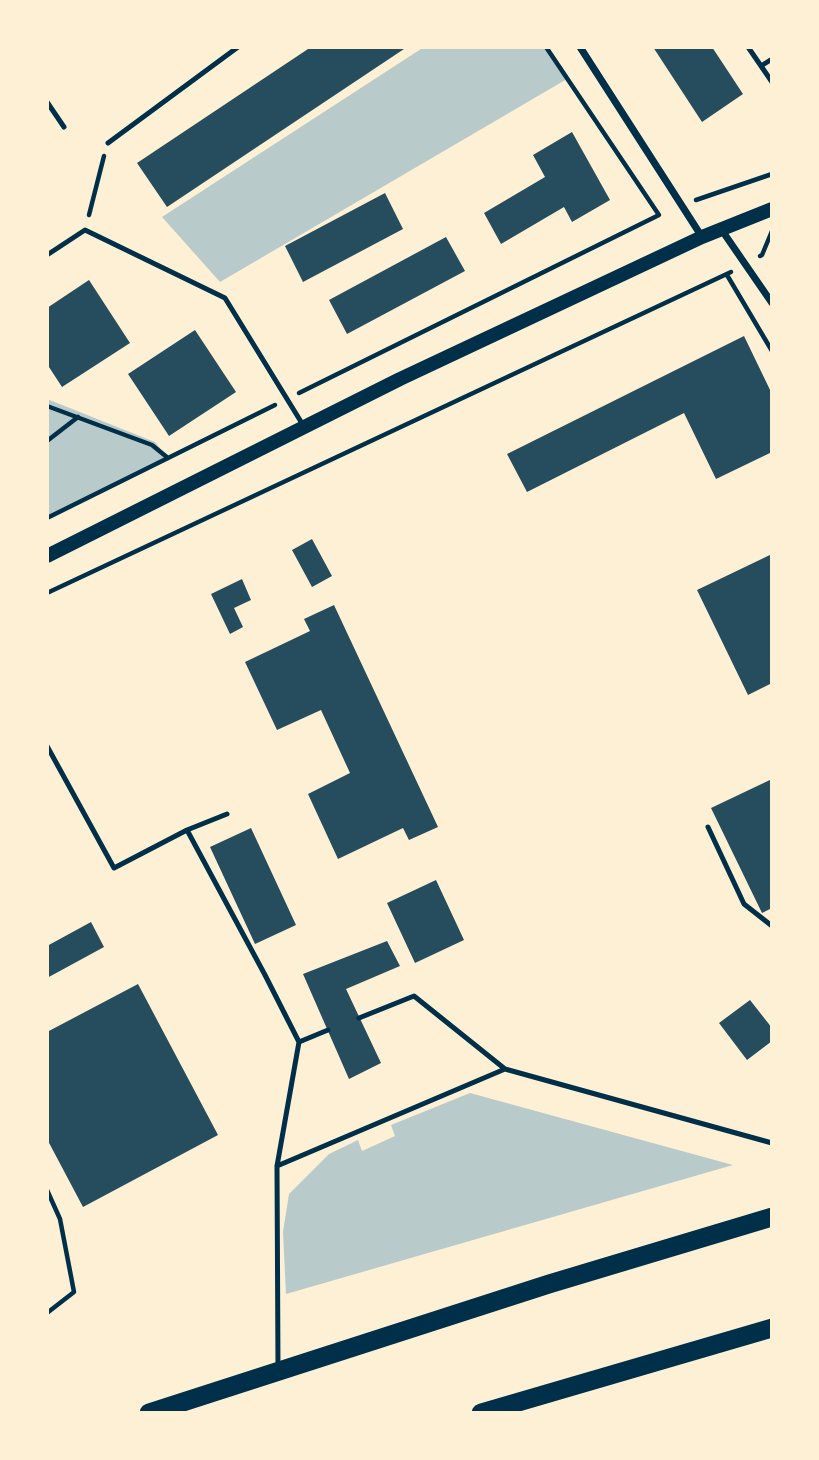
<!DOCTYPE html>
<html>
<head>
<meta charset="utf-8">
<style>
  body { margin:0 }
  #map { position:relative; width:819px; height:1460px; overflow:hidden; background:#fdf0d5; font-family:"Source Sans 3",sans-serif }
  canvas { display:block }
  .frame { position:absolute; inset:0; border:49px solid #fdf0d5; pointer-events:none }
</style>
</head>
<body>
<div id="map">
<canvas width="819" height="1460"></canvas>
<div class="frame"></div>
</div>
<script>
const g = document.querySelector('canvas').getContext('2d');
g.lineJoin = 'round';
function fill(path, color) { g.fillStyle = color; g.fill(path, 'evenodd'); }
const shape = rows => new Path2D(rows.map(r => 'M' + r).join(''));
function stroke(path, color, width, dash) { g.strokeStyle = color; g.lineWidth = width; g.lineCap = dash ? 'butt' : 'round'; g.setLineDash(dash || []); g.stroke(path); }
fill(shape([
  [424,47,546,47,567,79,220,282,162,217],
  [47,399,155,442,168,458,47,518],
  [470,1093,733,1165,286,1294,283,1232,289,1194,329,1154,358,1140,362,1151,395,1136,391,1125]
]), '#b9caca');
fill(shape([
  [311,47,407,47,167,207,137,163],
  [653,47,712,47,743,94,702,122],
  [572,132,610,200,572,222,564,207,501,244,484,213,545,177,533,155],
  [385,193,403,229,303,282,285,246],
  [446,237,465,271,347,334,329,300],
  [89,280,130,343,62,387,47,364,47,308],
  [195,330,236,392,169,436,128,374],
  [744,336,772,394,772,452,716,479,684,413,527,492,507,454],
  [312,539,332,576,312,587,292,550],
  [772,554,772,683,748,695,697,590],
  [242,579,251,600,234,608,243,627,230,634,211,594],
  [334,605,438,827,409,840,403,828,338,859,308,794,350,773,321,710,277,730,245,662,310,631,304,619],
  [772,779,772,908,762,913,711,808],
  [251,828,296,925,255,944,210,847],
  [436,880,464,940,415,963,387,903],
  [91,922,104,947,47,978,47,946],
  [387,941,400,966,346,989,381,1063,349,1079,303,974],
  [138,984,218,1135,83,1207,47,1139,47,1032],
  [750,1000,772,1028,772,1041,747,1060,719,1023]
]), '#264d5e');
stroke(shape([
  [696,200,772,174],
  [89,215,104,156],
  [760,256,762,255,772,231],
  [727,275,772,351],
  [299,393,659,215,546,47],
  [47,406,152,445,168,458],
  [47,441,78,417],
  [47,518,275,405],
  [47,593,731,272],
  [47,1190,60,1219,74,1292,47,1313]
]), '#003049', 4.5);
stroke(shape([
  [748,47,772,82],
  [761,66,772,59],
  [47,102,64,127],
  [108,143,238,47],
  [47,255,85,230,225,298,303,425],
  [47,746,114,868,187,830,227,814],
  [708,827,744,904,772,926],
  [187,830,265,975,299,1042,277,1166,278,1368],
  [359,1018,414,996,505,1069],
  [299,1042,328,1030],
  [277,1166,505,1069,772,1143]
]), '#003049', 5);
stroke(shape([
  [580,47,702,237],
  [721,229,772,303]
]), '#003049', 7);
stroke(shape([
  [47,556,400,379,702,237,772,209]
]), '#003049', 14);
stroke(shape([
  [149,1413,549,1284,772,1217],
  [481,1413,772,1328]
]), '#003049', 19);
</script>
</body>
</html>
